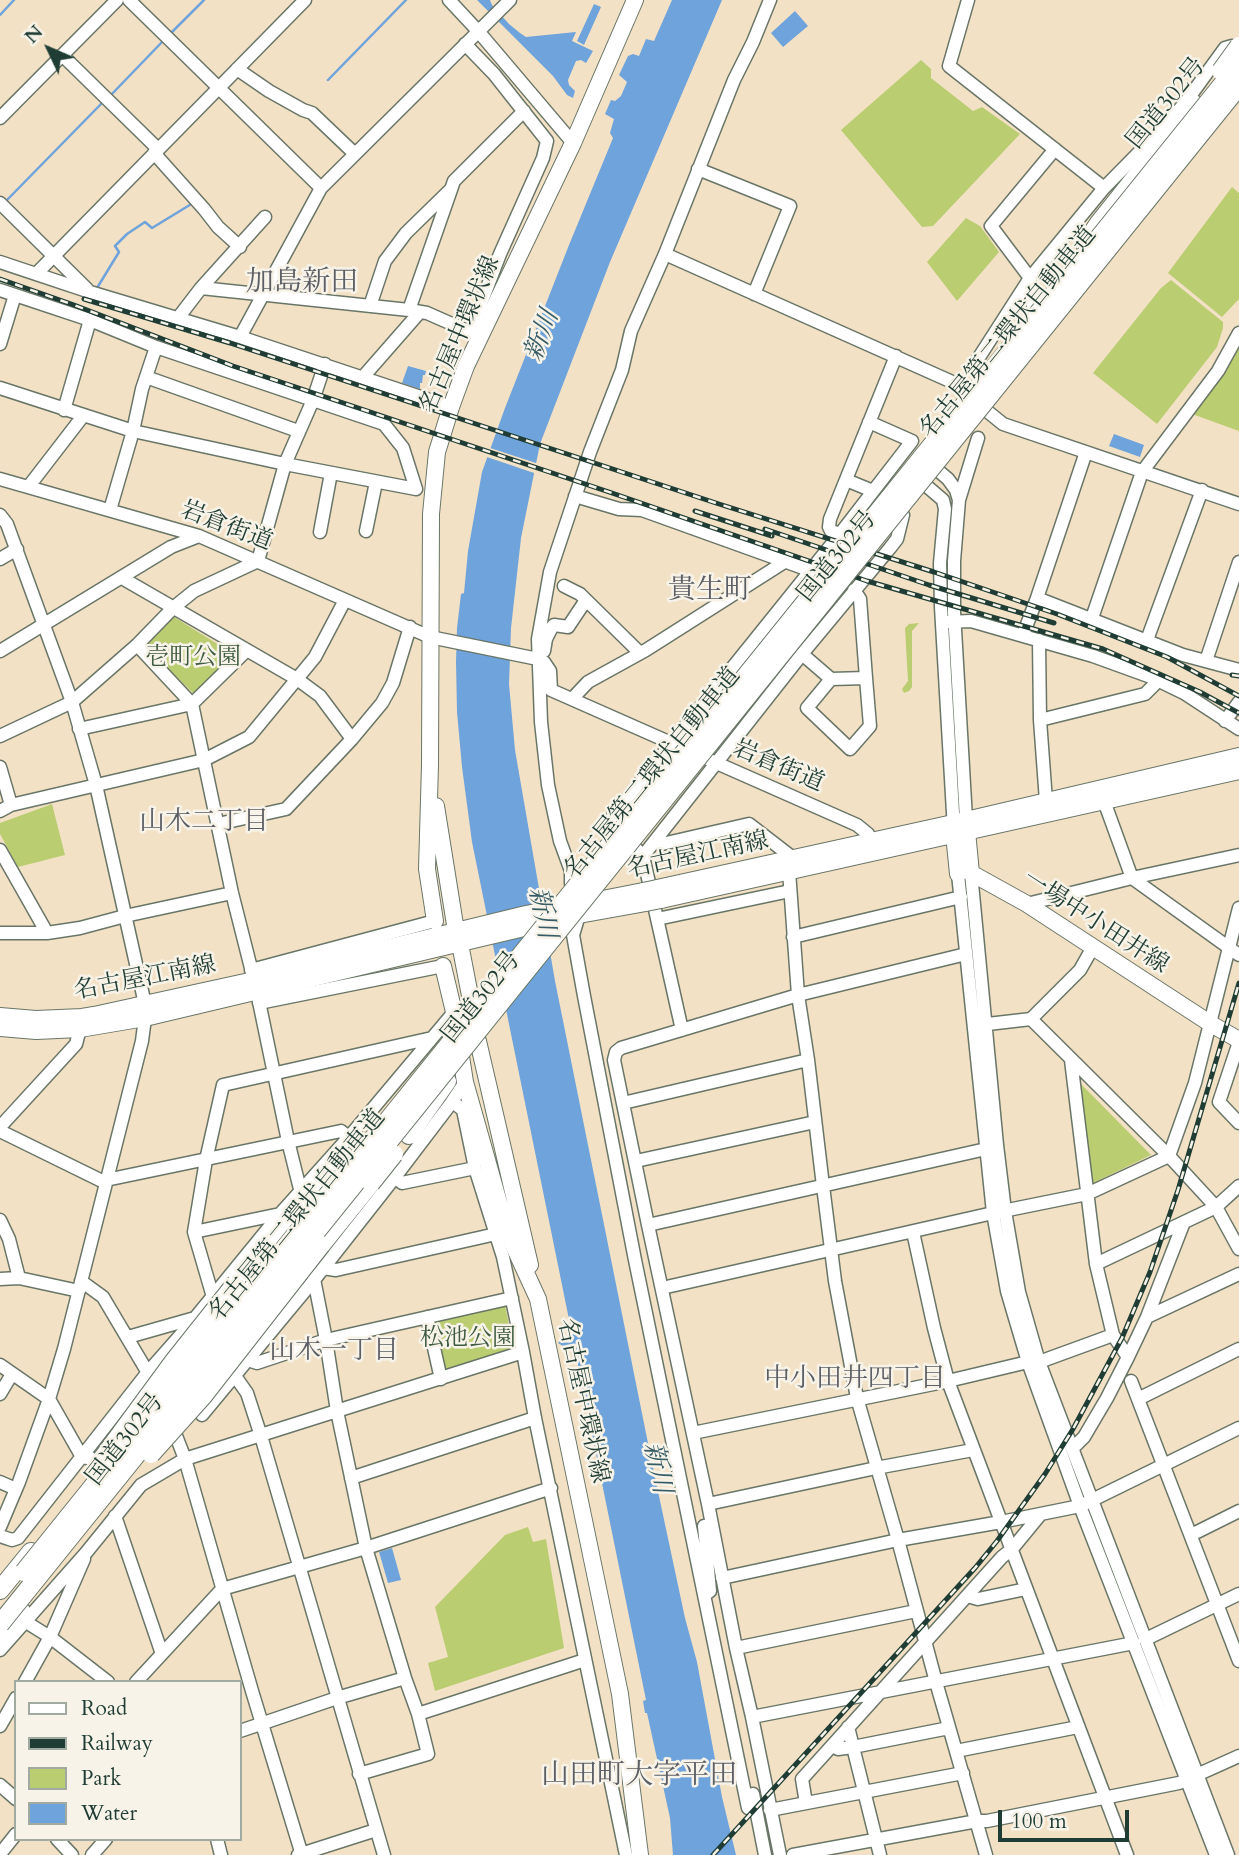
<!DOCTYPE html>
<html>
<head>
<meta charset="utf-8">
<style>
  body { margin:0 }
  #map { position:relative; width:1239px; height:1855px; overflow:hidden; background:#f3e1c6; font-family:Cardo,serif }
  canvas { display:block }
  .legend { position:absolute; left:14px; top:1680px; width:228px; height:161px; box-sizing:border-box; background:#f7f3e8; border:2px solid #a1aaa0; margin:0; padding:9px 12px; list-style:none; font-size:21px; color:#1f3d34 }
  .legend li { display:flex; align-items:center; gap:14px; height:35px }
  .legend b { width:35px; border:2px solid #a1aaa0 }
  .north { position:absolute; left:14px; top:14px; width:70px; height:70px; -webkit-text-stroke:5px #f7f3e8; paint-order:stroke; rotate:314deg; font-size:19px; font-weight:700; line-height:28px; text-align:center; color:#1f3d34 }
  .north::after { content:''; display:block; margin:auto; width:24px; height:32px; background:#1f3d34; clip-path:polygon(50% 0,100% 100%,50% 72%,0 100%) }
  .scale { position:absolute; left:998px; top:1810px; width:131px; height:32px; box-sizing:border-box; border:4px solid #1f3d34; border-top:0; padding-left:9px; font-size:21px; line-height:24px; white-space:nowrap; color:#1f3d34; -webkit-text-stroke:5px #f7f3e8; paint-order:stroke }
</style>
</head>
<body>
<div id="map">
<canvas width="1239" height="1855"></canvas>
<ul class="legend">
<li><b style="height:9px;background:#fff"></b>Road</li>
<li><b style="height:9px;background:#1f3d34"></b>Railway</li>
<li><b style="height:19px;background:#bacd71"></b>Park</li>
<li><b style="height:19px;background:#6ea3db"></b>Water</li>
</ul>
<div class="north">N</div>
<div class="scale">100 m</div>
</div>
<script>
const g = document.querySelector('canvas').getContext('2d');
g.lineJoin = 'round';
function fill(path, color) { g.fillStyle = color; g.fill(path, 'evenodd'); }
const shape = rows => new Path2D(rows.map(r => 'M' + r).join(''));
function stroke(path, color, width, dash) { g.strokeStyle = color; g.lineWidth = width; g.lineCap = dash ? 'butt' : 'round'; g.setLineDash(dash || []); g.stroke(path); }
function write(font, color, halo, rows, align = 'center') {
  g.font = font + ' Cardo,"Noto Serif JP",serif'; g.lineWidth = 5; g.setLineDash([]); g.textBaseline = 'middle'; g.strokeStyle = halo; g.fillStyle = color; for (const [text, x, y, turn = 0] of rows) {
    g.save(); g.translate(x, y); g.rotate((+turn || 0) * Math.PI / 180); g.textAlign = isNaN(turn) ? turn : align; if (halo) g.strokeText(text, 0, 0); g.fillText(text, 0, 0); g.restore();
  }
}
fill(shape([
  [921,60,931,69,931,78,973,111,982,107,1020,134,933,226,922,227,841,130],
  [1232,187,1239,193,1239,299,1222,317,1168,273],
  [966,218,980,226,999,252,957,301,927,262],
  [1171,280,1223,322,1223,328,1217,347,1157,424,1093,373,1161,288],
  [1239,339,1239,431,1192,414],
  [174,617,235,655,195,695,144,645],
  [919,623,912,631,912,687,909,691,904,693,902,689,908,681,905,628,909,624],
  [52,804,65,855,18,867,0,834,0,823],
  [1080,1083,1151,1155,1093,1183],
  [505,1305,514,1351,446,1372,435,1322],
  [528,1527,533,1542,546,1539,564,1648,435,1691,428,1663,448,1657,435,1607,505,1535]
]), '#bacd71');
fill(shape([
  [477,0,490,0,492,5,509,24,520,33,526,37,576,32,572,41,593,51,586,63,581,60,576,61,568,80,569,85,575,91,573,98,567,95,553,76],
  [672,0,722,0,610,262,540,444,521,538,511,628,509,684,515,750,555,981,653,1468,685,1618,697,1662,722,1797,736,1855,673,1855,670,1818,647,1713,645,1713,643,1701,646,1700,577,1360,573,1360,571,1351,558,1343,560,1341,569,1343,573,1339,472,842,462,767,457,712,456,662,457,628,461,594,464,593,468,551,482,472,505,408,569,245,613,138,610,133,614,119,605,114,611,100,615,101,621,96,627,82,619,75,628,56,633,54,639,56,646,39,654,41],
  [594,4,601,7,584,45,577,41],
  [795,11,808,26,783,47,771,33],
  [408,366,426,371,425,375,423,375,422,383,420,383,420,389,402,383],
  [1114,434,1144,445,1140,457,1109,446],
  [392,1548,401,1580,388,1583,379,1552]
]), '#6ea3db');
fill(shape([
  [487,447,539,464,537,474,484,456]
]), '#f3e1c6');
stroke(shape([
  [0,15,14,0],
  [170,34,204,0],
  [328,80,406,0],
  [110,96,163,41],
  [6,201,103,102],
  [97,288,119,252,115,246,127,234,145,222,152,228,193,203]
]), '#6ea3db', 2.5);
const minor = shape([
  [129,0,321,188],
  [449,0,478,31,573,143],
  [968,0,949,66,1104,188],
  [62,55,158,149],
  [237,69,269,91,303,110,312,113,355,154],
  [0,118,117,0],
  [154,153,204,209,218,227,240,247],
  [698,169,790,206,754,294],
  [0,203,87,289],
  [665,254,950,381,1003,424,1239,504],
  [0,262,90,292,240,337,451,407],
  [36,274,305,0],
  [201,288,409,310,427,313,470,332,500,254,543,158,547,141,494,74,465,44],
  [0,290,90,320,156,347,384,424,403,448,416,489,285,464,133,431,0,388],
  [370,306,385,261,406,233,450,190],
  [1033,309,1030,278,991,226,1055,149],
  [409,310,454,181,524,111],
  [178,318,201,288,265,217],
  [240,337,321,188,510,0],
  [0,344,15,295],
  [976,362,1030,278,1104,188,1163,128,1185,103,1225,48,1232,46,1239,49],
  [146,377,298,431],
  [363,377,419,313],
  [64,410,90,320],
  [1086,452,1037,598,1183,655,1239,670],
  [928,462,948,479,956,490,959,500,954,561,954,612,966,819],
  [916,477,943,500,945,509,940,563,941,607,954,830],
  [0,479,199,536,430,637,538,659,544,662,550,671,551,690,857,825,868,834,871,840],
  [846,480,873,491],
  [29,486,83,416],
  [575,496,619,509,642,510,809,570],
  [959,500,978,438],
  [110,510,133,431,142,389,156,347],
  [0,515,7,524,72,702,96,785,145,1004,145,1018,142,1041,64,1349,49,1399,19,1482,0,1527],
  [366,531,376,482],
  [320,532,331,473],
  [840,534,831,531,829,527,830,519,896,356],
  [0,559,17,549],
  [122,578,297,679,320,696,352,739],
  [564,586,580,594,640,653],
  [854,590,860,599,866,678,870,726,850,749,807,708,831,679,866,678],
  [1092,618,1142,472,1218,371,1239,333],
  [946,622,971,621,1093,656,1151,677,1184,693,1239,729],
  [1023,635,1037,598],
  [1039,640,1040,720,1046,801],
  [1147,640,1202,490],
  [137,645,192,704,232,893,254,980],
  [0,651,171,547,199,536],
  [544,651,546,639,552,627,554,625,568,627,586,600],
  [802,654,831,679],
  [1206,661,1239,562],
  [572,699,588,682,646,650,786,561],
  [1040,720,1145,694,1158,681],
  [1225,721,1239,702],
  [79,729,192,704,247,650],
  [0,736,72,702,137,645,173,608,194,591,258,561,285,464,313,400,325,364],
  [0,767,11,805],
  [1104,801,1132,878,1239,955],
  [0,811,11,805,204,760,249,737,315,657,345,600],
  [218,824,286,809,352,739,382,703,393,683,410,627],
  [655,842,662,844,749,824,793,858],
  [0,850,47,933],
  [643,856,802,654,890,548,897,539,903,515],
  [789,871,798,995,808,1060,823,1186,835,1281,857,1398,898,1540,936,1682,986,1855],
  [971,873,997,1145,1005,1211,1019,1292,1039,1362,1228,1855],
  [958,874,993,1213,1007,1291,1028,1362,1080,1506,1216,1855],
  [571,884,571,871,560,841,548,785,541,722,538,639,550,572,590,452,622,370,631,331,665,254,734,80,753,42,770,0],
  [1027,904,1132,878,1239,855],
  [579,915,573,935,584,996,635,1260,748,1808],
  [657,919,790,891],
  [0,933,47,933,80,928,125,916,232,893],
  [793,937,961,897],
  [251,970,435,921],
  [257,992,288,1141,302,1197],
  [259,1003,443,966],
  [1031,1019,1169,1156,1216,1207,1239,1249],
  [979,1025,1031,1019,1080,970,1093,947],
  [682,1030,643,856,614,825,612,820,613,816,840,534,912,441,869,422],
  [1239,1042,1219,1102,1239,1123],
  [1071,1060,1096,1264,1113,1335,1128,1357],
  [453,1102,463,1110,475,1168,503,1257,523,1352,535,1418,626,1855],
  [623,1103,808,1060],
  [0,1127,76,1044,80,1029],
  [0,1131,100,1180,106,1180,341,1131,402,1183,475,1168],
  [636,1161,815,1122],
  [0,1220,9,1239,19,1278],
  [648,1225,986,1149],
  [194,1232,280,1214],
  [913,1232,934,1328,948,1381,1127,1855],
  [1096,1264,1216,1207,1239,1186],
  [323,1268,336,1270,496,1234],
  [313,1274,326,1340,337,1411,366,1548,405,1678,418,1714,428,1754,359,1774],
  [0,1279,19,1278,79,1291],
  [81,1281,103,1297,151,1378],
  [662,1288,993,1213,1087,1194,1169,1156,1195,1083,1239,908],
  [213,1297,194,1232,206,1160,223,1085,432,1038],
  [427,1317,441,1379],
  [1147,1317,1239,1274],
  [128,1337,195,1318],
  [248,1360,257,1363,326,1340,512,1298],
  [1039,1362,1113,1335],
  [0,1365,49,1399,82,1457,105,1461],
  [235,1376,247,1393,261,1436,384,1855],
  [1131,1381,1239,1661],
  [0,1394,12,1374],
  [1138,1399,1239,1349],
  [202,1415,314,1280,395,1177,449,1106,465,1082],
  [171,1423,185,1459,252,1691,302,1855],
  [693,1433,948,1381,1028,1362],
  [1073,1448,1084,1437,1107,1398,1128,1357,1147,1317,1184,1222],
  [351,1478,535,1418],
  [0,1482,16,1489],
  [708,1504,876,1468,973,1450],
  [115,1516,162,1654],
  [704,1526,710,1591,706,1594],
  [1191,1535,1239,1511],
  [0,1536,12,1540,18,1538,148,1372,186,1329,280,1214,349,1137,454,1012],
  [722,1578,898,1540,1001,1522,1080,1506,1239,1428],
  [967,1596,978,1599,1026,1589],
  [26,1622,50,1637,108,1682],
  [1146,1639,1239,1594],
  [736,1648,916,1611],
  [0,1650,85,1554,141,1485,185,1459,523,1352],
  [25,1682,50,1637,84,1559],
  [136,1682,222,1589,366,1548,551,1488],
  [418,1714,585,1660],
  [752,1717,1134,1643],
  [0,1726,16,1698],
  [848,1727,880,1855],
  [240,1731,337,1698,405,1678],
  [832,1746,838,1749,853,1747,949,1728],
  [956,1751,1078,1727],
  [0,1785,16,1799],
  [753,1794,765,1855],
  [806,1803,802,1779,1002,1557,1012,1549,1040,1515],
  [770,1810,963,1773],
  [57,1839,72,1855],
  [217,1839,221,1855],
  [0,1854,16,1834],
  [92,1855,106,1839],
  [298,1855,376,1830],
  [780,1855,752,1717,736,1648,708,1504,648,1225,614,1060,616,1052,621,1048,798,995,966,954],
  [793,1855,977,1821,987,1821,1179,1783,1239,1756]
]);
const major = shape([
  [436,806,456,931],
  [966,821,971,873,1027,904,1211,1024,1239,1040],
  [954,834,958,874],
  [657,888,953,823,1239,756],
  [661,900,1239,771],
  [435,921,427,869,430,765,431,514,437,452,451,407,466,366,573,143,635,0],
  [460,944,472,1006],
  [443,966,454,1012,465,1082,487,1160,501,1210,515,1249,538,1299,620,1694,640,1855],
  [0,1016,36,1019,82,1017,94,1015,254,980,526,914,643,891],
  [0,1028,36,1031,80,1029,145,1018,579,915,646,903],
  [478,1041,530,1265]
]);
const highway = shape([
  [1085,244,1099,223,1194,104],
  [409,1135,447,1081],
  [321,1245,371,1183],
  [236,1283,312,1191,341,1160],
  [0,1590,31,1552],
  [0,1638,21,1611]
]);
stroke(minor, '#697667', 15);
stroke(major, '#697667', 18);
stroke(highway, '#697667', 20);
stroke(minor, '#fff', 12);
stroke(major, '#fff', 16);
stroke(highway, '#fff', 18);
const rail = shape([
  [0,279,74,305,233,366,612,493,867,581,1103,649,1200,692,1239,713],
  [84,299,230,343,719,504,934,572,1057,614,1167,657,1239,696],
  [695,511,772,536],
  [765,529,929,585,1054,623],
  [1232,675,1239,676],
  [713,1855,975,1568,997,1541,1045,1474,1073,1429,1122,1338,1150,1272,1178,1190,1239,983]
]);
stroke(rail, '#1f3d34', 5);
stroke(rail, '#f7f3e8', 2.5, [8]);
const majorBridge = shape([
  [643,891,657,888],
  [646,903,661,900]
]);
const highwayBridge = shape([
  [1221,71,1239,46],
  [371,1183,394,1154],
  [151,1454,203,1396,321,1245],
  [102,1459,174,1361,236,1283],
  [24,1572,1239,64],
  [0,1624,1239,86]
]);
stroke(majorBridge, '#697667', 18, []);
stroke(highwayBridge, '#697667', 20, []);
stroke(majorBridge, '#fff', 16);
stroke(highwayBridge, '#fff', 18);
write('24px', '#1f3d34', '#f7f3e8', [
  ["国道302号",1167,104,-51],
  ["名古屋第二環状自動車道",1009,333,-51],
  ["名古屋中環状線",461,335,-67],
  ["岩倉街道",226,527,21],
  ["国道302号",838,557,-51],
  ["岩倉街道",778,767,23],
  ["名古屋第二環状自動車道",653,774,-51],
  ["名古屋江南線",698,856,-12],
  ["一場中小田井線",1095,923,33],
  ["名古屋江南線",145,979,-11],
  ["国道302号",482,998,-51],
  ["名古屋第二環状自動車道",298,1216,-51],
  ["名古屋中環状線",582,1401,78],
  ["国道302号",126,1440,-52]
]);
write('24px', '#3e5a40', '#f7f3e8', [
  ["壱町公園",193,658],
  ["松池公園",468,1339]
]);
write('italic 26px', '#375c66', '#f7f3e8', [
  ["新川",543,336,-69],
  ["新川",541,913,78],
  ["新川",656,1468,78]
]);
write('26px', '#5c5f65', '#f7f3e8', [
  ["山木二丁目",204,823],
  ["山木一丁目",334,1352],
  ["中小田井四丁目",855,1380]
]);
write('28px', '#5c5f65', '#f7f3e8', [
  ["加島新田",302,284],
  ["貴生町",710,592],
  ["山田町大字平田",639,1777]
]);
</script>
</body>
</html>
